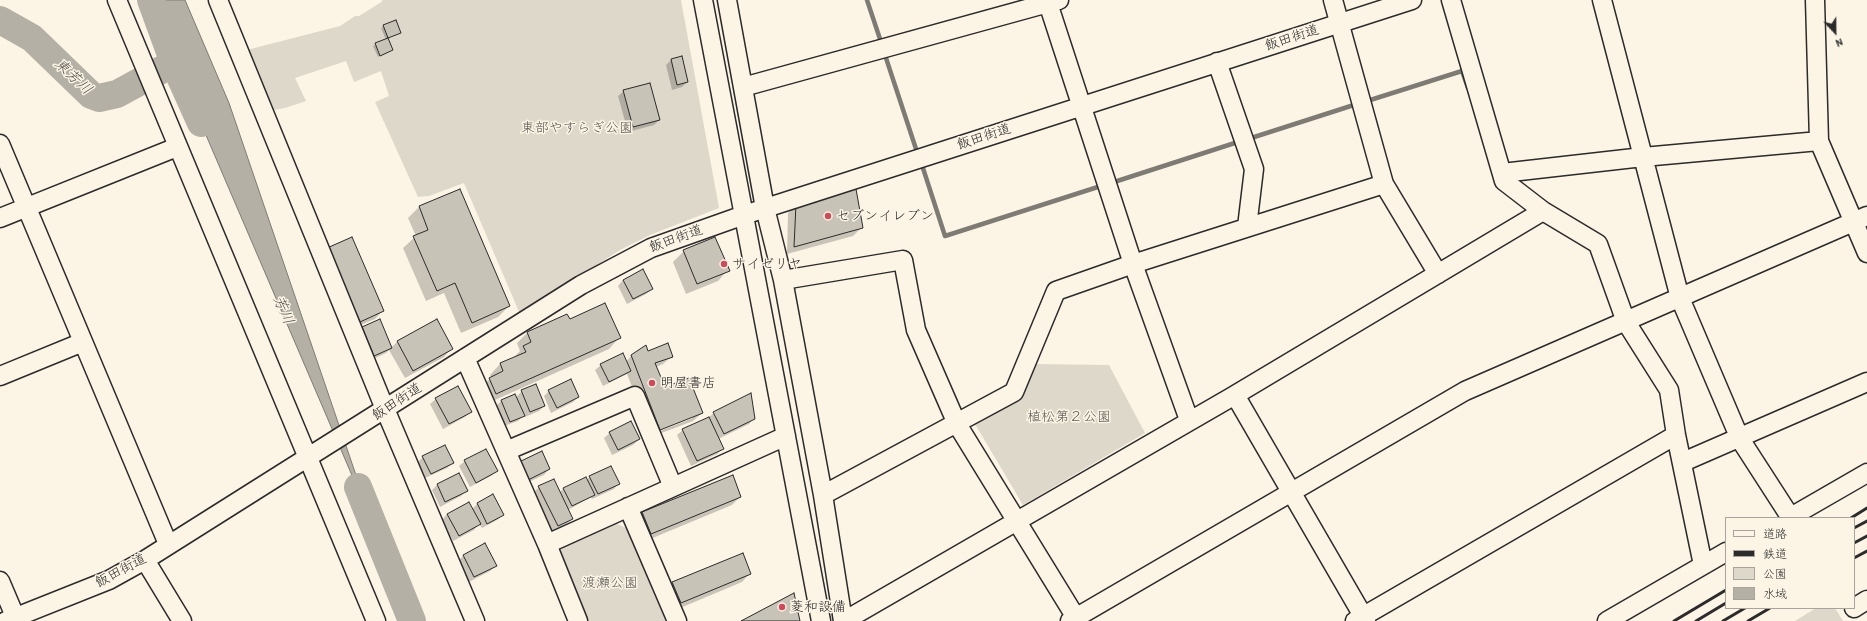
<!DOCTYPE html>
<html>
<head>
<meta charset="utf-8">
<style>
  body { margin:0 }
  #map { position:relative; width:1867px; height:621px; overflow:hidden; background:#fcf5e5; font-family:"Patrick Hand","Klee One",sans-serif }
  canvas { display:block }
  .legend { position:absolute; left:1725px; top:517px; width:130px; height:92px; box-sizing:border-box; background:#fcf5e5; border:1px solid #a8a49b; margin:0; padding:5px 7px; list-style:none; font-size:12px; color:#2b2b2b }
  .legend li { display:flex; align-items:center; gap:8px; height:20px }
  .legend b { width:20px; border:1px solid #a8a49b }
  .north { position:absolute; left:1815px; top:12px; width:40px; height:40px; -webkit-text-stroke:3px #fcf5e5; paint-order:stroke; rotate:158deg; font-size:11px; font-weight:700; line-height:16px; text-align:center; color:#2b2b2b }
  .north::after { content:''; display:block; margin:auto; width:14px; height:18px; background:#2b2b2b; clip-path:polygon(50% 0,100% 100%,50% 72%,0 100%) }
</style>
</head>
<body>
<div id="map">
<canvas width="1867" height="621"></canvas>
<ul class="legend">
<li><b style="height:5px;background:#fcf5e5"></b>道路</li>
<li><b style="height:5px;background:#2b2b2b"></b>鉄道</li>
<li><b style="height:11px;background:#ded8ca"></b>公園</li>
<li><b style="height:11px;background:#b4b0a5"></b>水域</li>
</ul>
<div class="north">N</div>
</div>
<script>
const g = document.querySelector('canvas').getContext('2d');
g.lineJoin = 'round';
function fill(path, color) { g.fillStyle = color; g.fill(path, 'evenodd'); }
const shape = rows => new Path2D(rows.map(r => 'M' + r).join(''));
function stroke(path, color, width, dash) { g.strokeStyle = color; g.lineWidth = width; g.lineCap = dash ? 'butt' : 'round'; g.setLineDash(dash || []); g.stroke(path); }
function write(font, color, halo, rows, align = 'center') {
  g.font = font + ' "Patrick Hand","Klee One",sans-serif'; g.lineWidth = 3; g.setLineDash([]); g.textBaseline = 'middle'; g.strokeStyle = halo; g.fillStyle = color; for (const [text, x, y, turn = 0] of rows) {
    g.save(); g.translate(x, y); g.rotate((+turn || 0) * Math.PI / 180); g.textAlign = isNaN(turn) ? turn : align; if (halo) g.strokeText(text, 0, 0); g.fillText(text, 0, 0); g.restore();
  }
}
fill(shape([
  [381,0,681,0,719,208,650,235,620,250,520,314,464,183,429,196,418,197,375,102,389,96,381,71,354,82,346,61,295,78,306,101,285,108,268,111,243,51,340,26,355,16,359,16,383,1],
  [1032,364,1109,365,1145,433,1023,505,975,424,1020,396],
  [615,523,626,528,667,621,587,621,560,555,561,546],
  [1816,608,1835,608,1843,621,1795,621]
]), '#ded8ca');
const water = shape([
  [148,0,185,0,229,103,372,522,148,0]
]);
fill(water, '#b4b0a5');
stroke(water, '#7d7b74', 1);
fill(shape([
  [384,26,399,32,387,39,392,50,378,57,373,46,386,40,381,28],
  [681,58,687,82,682,87,672,90,666,65,671,60],
  [624,91,659,120,654,125,628,132,618,96],
  [459,190,509,306,498,317,461,333,444,293,426,301,403,248,416,236,408,218,419,207],
  [796,205,862,227,853,236,787,254,788,213],
  [684,251,728,270,718,281,686,294,673,262],
  [319,257,383,310,375,319,351,329],
  [623,280,652,289,646,294,627,304,618,286],
  [436,320,452,348,444,357,405,378,389,350,386,353,369,361,357,333,362,328,379,321,391,348,397,342],
  [527,333,619,338,609,349,486,404,479,389,491,378,490,375,500,364,513,358,520,351,517,343],
  [647,352,672,356,663,364,656,367,664,389,702,413,693,421,651,437,627,374,603,386,595,370,601,365,626,362,631,356],
  [693,416,693,418,655,433,654,431],
  [522,391,544,406,539,411,525,417,524,415,518,421,504,426,496,406,501,401,515,395,516,397],
  [549,391,578,397,573,402,551,413,544,396],
  [436,399,471,412,465,417,443,429,430,404],
  [714,413,754,418,749,424,718,439,722,449,717,454,691,466,677,435,683,430,708,418],
  [610,433,639,439,633,445,612,455,604,438],
  [542,453,549,469,544,475,522,485],
  [423,457,452,463,447,468,425,478,418,462],
  [465,461,497,471,491,476,470,487,459,466],
  [459,474,466,491,461,496,440,507,432,490,437,485],
  [590,477,619,483,614,489,592,499,591,497,568,510,572,519,567,524,552,531,534,492,539,487,559,493,564,488,586,480],
  [732,477,740,497,732,505,643,542,634,521,642,513],
  [493,496,503,515,497,520,482,528,479,524,474,530,453,541,442,520,447,514,472,509,477,504],
  [742,554,750,573,742,582,673,611,664,591,672,583],
  [463,556,495,566,490,571,469,582,458,561]
]), '#0003');
stroke(shape([
  [867,0,882,45],
  [884,52,918,155],
  [1364,102,1462,71,1468,88],
  [1248,139,1357,104],
  [921,162,945,236,1104,185],
  [1111,183,1241,141]
]), '#7d7b74', 4.5);
stroke(shape([
  [151,0,174,63,201,123],
  [0,20,32,38,91,95,99,98,117,94,174,63],
  [358,487,412,621]
]), '#b4b0a5', 28);
const building = shape([
  [396,20,401,33,388,38,383,25,396,20],
  [388,38,393,50,380,56,375,43,388,38],
  [682,56,688,82,677,85,671,59,682,56],
  [650,83,660,120,633,127,623,90,650,83],
  [460,189,510,306,472,323,455,283,437,291,413,236,428,230,419,206,460,189],
  [856,189,863,228,794,247,796,204,856,189],
  [352,237,384,311,360,322,327,248,352,237],
  [715,237,730,271,697,284,683,250,715,237],
  [643,269,653,289,633,299,623,280,643,269],
  [605,303,621,338,496,394,489,378,503,371,500,363,526,352,523,346,531,342,527,332,567,314,570,319,605,303],
  [380,319,392,348,374,356,362,327,380,319],
  [437,319,453,349,413,371,397,341,437,319],
  [668,343,673,357,655,363,665,387,689,378,703,413,660,430,631,355,646,345,648,351,668,343],
  [623,353,631,371,609,382,600,364,623,353],
  [571,379,579,397,557,408,548,390,571,379],
  [536,384,545,406,530,412,521,390,536,384],
  [458,386,472,412,449,424,435,398,458,386],
  [751,393,755,419,724,434,713,412,751,393],
  [515,394,525,416,510,422,501,400,515,394],
  [709,417,724,449,697,461,682,429,709,417],
  [631,421,640,439,618,450,609,432,631,421],
  [445,445,454,463,431,474,422,456,445,445],
  [486,449,498,471,476,483,464,460,486,449],
  [542,451,550,469,528,480,519,462,542,451],
  [611,466,620,484,598,494,589,476,611,466],
  [459,473,468,491,445,502,437,484,459,473],
  [733,475,741,497,651,534,642,512,733,475],
  [586,477,595,495,572,506,563,488,586,477],
  [554,479,573,519,558,526,538,486,554,479],
  [493,494,504,515,487,524,477,503,493,494],
  [469,502,481,524,459,536,447,514,469,502],
  [485,543,497,566,474,577,463,555,485,543],
  [743,553,751,574,681,603,672,582,743,553],
  [794,593,800,621,741,621,794,593]
]);
fill(building, '#c8c3b7');
stroke(building, '#2b2b2b', 1);
const minor = shape([
  [117,0,376,621],
  [218,0,385,409,475,621],
  [703,0,821,621],
  [727,0,765,208,783,280,823,495,843,621],
  [1047,0,1133,264,1189,420],
  [1333,0,1384,184,1438,274],
  [1602,0,1680,298,1740,439,1791,518],
  [1815,0,1819,141,1867,253],
  [1217,62,1254,169,1247,227],
  [743,87,1059,0],
  [0,144,168,544],
  [1502,173,1643,157,1819,141],
  [1543,211,1598,244,1626,322,1669,390,1676,435,1703,565],
  [0,218,177,147],
  [783,280,903,260,916,330,957,424,1078,621],
  [465,358,547,544,578,621],
  [0,376,83,342],
  [1235,395,1543,211,1504,181,1451,0],
  [506,451,635,396,673,487],
  [1683,462,1867,382],
  [823,495,1014,392,1056,291,1133,264,1384,184],
  [628,507,677,621],
  [1789,518,1867,473],
  [547,544,786,436],
  [145,560,182,621],
  [0,581,17,621],
  [1854,608,1867,600],
  [6,621,109,580,145,560,581,285,651,248,744,215,1412,0],
  [844,621,1235,395,1366,621],
  [1070,621,1465,391,1867,216],
  [1355,621,1676,435],
  [1607,621,1726,552]
]);
stroke(minor, '#2b2b2b', 21);
stroke(minor, '#fcf5e5', 18);
stroke(shape([
  [1851,518,1867,508],
  [1854,528,1867,521],
  [1854,543,1867,536],
  [1854,558,1867,551],
  [1674,621,1726,590],
  [1696,621,1726,603],
  [1723,621,1745,608],
  [1748,621,1770,608]
]), '#2b2b2b', 3);
for (const [x, y, r, color] of [
  [828,216,4,"#d1495b"],
  [724,264,4,"#d1495b"],
  [652,383,4,"#d1495b"],
  [782,607,4,"#d1495b"]
]) { const dot = new Path2D(); dot.arc(x, y, r, 0, 2 * Math.PI); g.fillStyle = color; g.fill(dot); stroke(dot, '#fcf5e5', 1.5); }
write('14px', '#2b2b2b', '#fcf5e5', [
  ["飯田街道",1292,38,-18],
  ["飯田街道",984,137,-18],
  ["飯田街道",676,239,-20],
  ["飯田街道",397,402,-33],
  ["飯田街道",121,571,-28]
]);
write('14px', '#585653', '#fcf5e5', [
  ["東部やすらぎ公園",577,128],
  ["植松第２公園",1069,417],
  ["渡瀬公園",610,583]
]);
write('14px', '#2b2b2b', '#fcf5e5', [
  ["セブンイレブン",836,216],
  ["サイゼリヤ",732,264],
  ["明屋書店",660,383],
  ["菱和設備",790,607]
], 'left');
write('italic 15px', '#545350', '#fcf5e5', [
  ["東芳川",73,77,43],
  ["芳川",283,310,66]
]);
</script>
</body>
</html>
